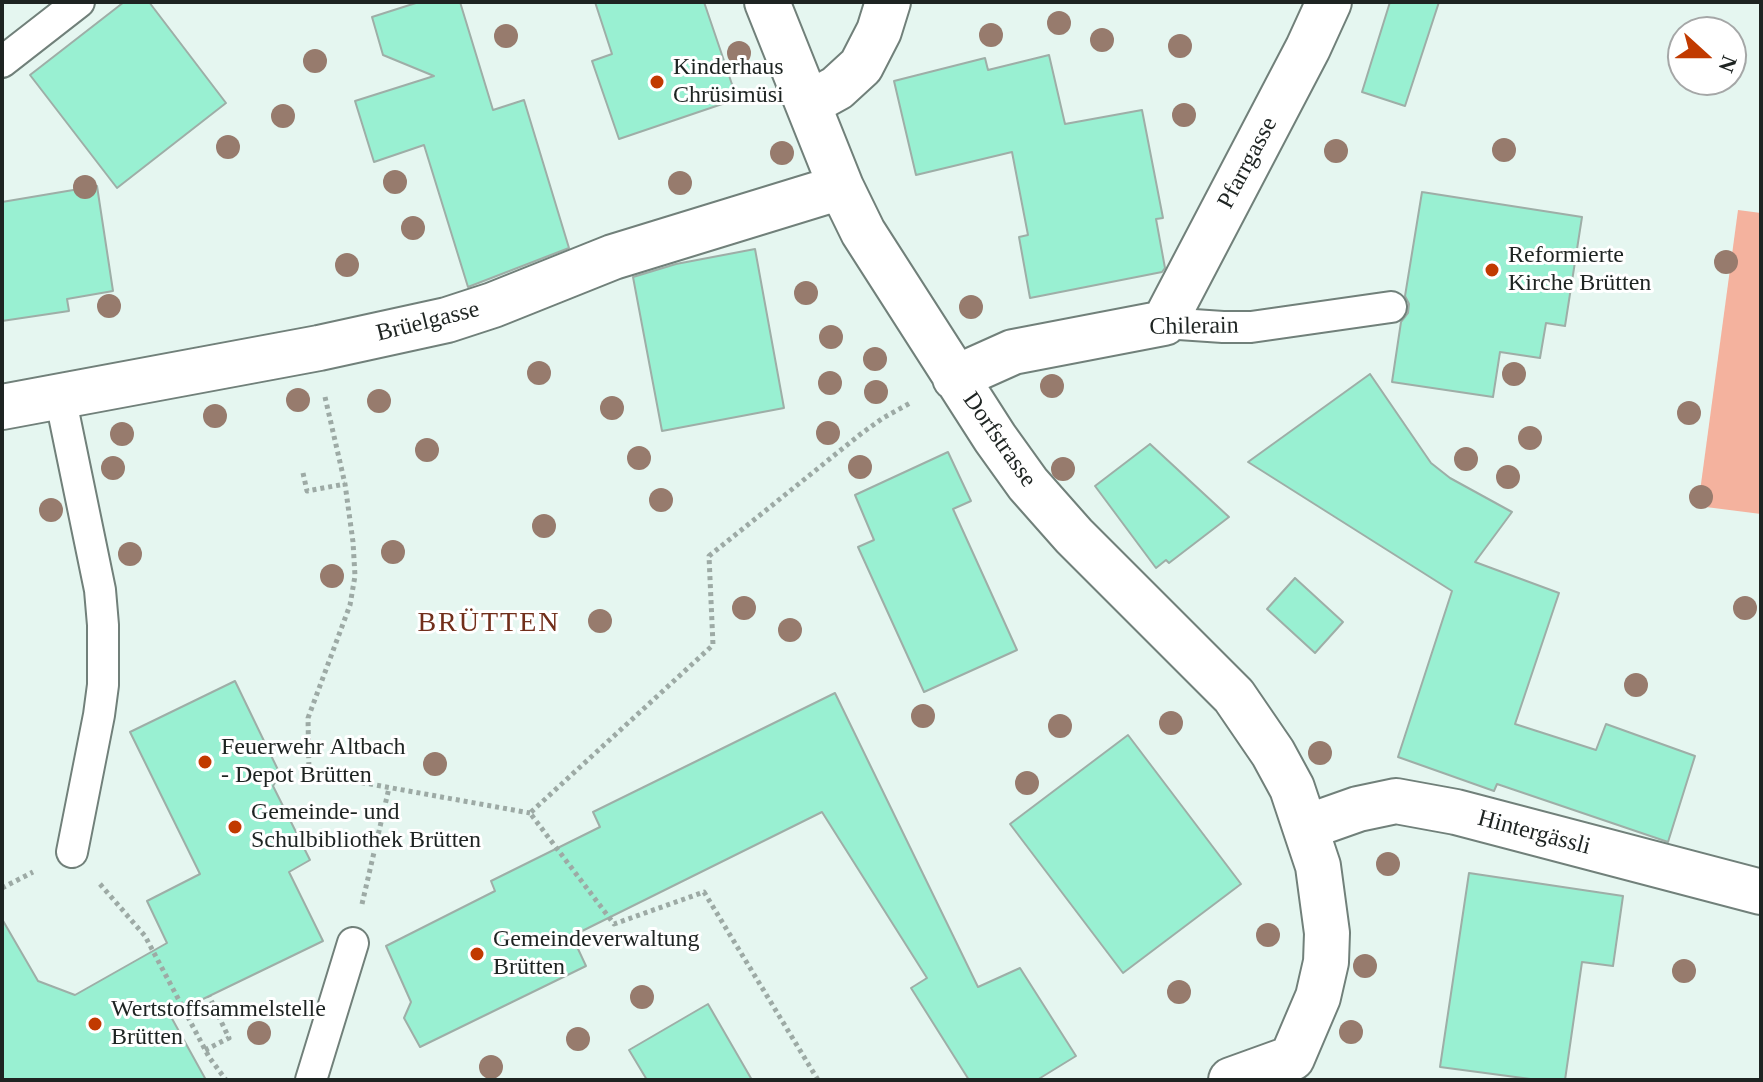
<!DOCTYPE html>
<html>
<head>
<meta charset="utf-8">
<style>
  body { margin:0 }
  #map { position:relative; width:1763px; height:1082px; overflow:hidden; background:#e5f6f0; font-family:"Times New Roman",serif }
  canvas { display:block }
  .frame { position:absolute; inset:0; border:4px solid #1e2422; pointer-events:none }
  .north { position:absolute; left:1667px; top:16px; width:80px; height:80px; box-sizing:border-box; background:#fff; border:2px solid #a5a7a7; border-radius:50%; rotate:111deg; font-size:22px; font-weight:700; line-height:32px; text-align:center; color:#1e2422 }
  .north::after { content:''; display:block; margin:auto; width:28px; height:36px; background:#c13a00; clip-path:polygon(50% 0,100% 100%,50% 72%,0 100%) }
</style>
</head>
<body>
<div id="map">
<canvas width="1763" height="1082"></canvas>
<div class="frame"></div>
<div class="north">N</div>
</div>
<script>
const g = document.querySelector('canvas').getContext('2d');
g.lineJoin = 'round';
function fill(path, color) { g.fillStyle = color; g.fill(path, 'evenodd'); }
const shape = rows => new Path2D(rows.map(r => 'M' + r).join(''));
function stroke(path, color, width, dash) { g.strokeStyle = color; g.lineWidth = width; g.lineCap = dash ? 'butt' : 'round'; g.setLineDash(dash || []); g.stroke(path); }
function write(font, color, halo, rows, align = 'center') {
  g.font = font + ' "Times New Roman",serif'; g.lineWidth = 6; g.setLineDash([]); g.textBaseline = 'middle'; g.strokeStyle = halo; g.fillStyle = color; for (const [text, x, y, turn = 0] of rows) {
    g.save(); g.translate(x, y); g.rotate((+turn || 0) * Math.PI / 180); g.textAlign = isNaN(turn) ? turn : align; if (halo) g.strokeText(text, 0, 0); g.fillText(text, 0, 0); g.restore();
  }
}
fill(shape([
  [1738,210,1761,213,1761,514,1698,506]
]), '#f4b29e');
const building = shape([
  [124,2,149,2,226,103,117,188,30,75,124,2],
  [419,2,460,2,493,110,524,100,569,248,468,287,424,145,374,162,355,101,434,76,383,55,372,17,419,2],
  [595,2,704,2,737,99,619,139,592,61,612,54,595,2],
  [1390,2,1439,2,1405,106,1362,92,1390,2],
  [1049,55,1065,124,1142,110,1163,218,1156,219,1165,268,1162,272,1030,298,1019,237,1028,235,1012,152,916,175,894,81,985,58,988,70,1049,55],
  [97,186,113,291,67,299,69,311,2,321,2,202,97,186],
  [1422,192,1582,217,1565,326,1546,323,1540,358,1500,352,1493,397,1392,382,1401,322,1408,313,1409,304,1405,296,1422,192],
  [755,249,784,408,662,431,633,277,676,264,755,249],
  [1370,374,1431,463,1450,478,1512,512,1475,562,1559,593,1515,724,1596,750,1606,724,1695,756,1668,842,1497,784,1494,791,1398,757,1452,591,1248,462,1370,374],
  [1150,444,1229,517,1169,563,1166,560,1156,568,1095,486,1150,444],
  [948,452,971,501,953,509,1017,650,924,692,858,547,874,540,855,495,948,452],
  [1295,578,1343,622,1315,653,1267,609,1295,578],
  [235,681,280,774,273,786,310,860,289,872,323,941,170,1015,206,1080,2,1080,2,919,38,981,75,995,167,943,147,901,200,874,130,732,235,681],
  [835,693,978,987,1020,968,1076,1056,1037,1080,969,1080,911,988,927,978,822,812,572,936,586,966,420,1047,404,1018,411,1002,386,946,495,891,491,881,600,827,593,812,835,693],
  [1128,735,1241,884,1123,973,1010,824,1128,735],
  [1469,873,1623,896,1613,966,1582,962,1565,1080,1538,1080,1440,1067,1469,873],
  [708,1004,752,1080,647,1080,629,1050,708,1004]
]);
fill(building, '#99f0d2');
stroke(building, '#9eaea7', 2);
const lane = shape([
  [2,62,79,2],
  [1164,323,1223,327,1251,327,1391,307],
  [60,396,100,590,103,625,103,685,99,715,72,852],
  [311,1080,353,943]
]);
const street = shape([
  [767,2,841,187,863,232,995,438,1028,484,1074,536,1234,696,1273,753,1292,788,1318,866,1327,933,1326,962,1318,997,1292,1058],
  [808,104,837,88,861,66,879,31,888,2],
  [955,378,1013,352,1164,323,1308,48,1329,2],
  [2,407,319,348,447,320,493,305,613,257,841,187],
  [1307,827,1358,809,1396,801,1456,812,1761,892],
  [1231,1080,1292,1058]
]);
stroke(lane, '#71807a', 34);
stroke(street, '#71807a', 48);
stroke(shape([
  [325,397,345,484,353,542,355,576,350,605,308,718,309,773,530,813],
  [303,473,307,491,345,484],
  [100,884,145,936,209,1057,226,1080],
  [2,888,33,872],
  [362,904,389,788],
  [205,1050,229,1038,209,996],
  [818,1080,704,892,614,924,530,813,713,645,709,556,862,433,883,418,912,402]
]), '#9daaa5', 5, [4, 4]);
stroke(lane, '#fff', 30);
stroke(street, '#fff', 44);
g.fillStyle = '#977b6d';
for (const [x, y] of [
  [1059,23],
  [991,35],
  [506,36],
  [1102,40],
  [1180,46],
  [739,53],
  [315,61],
  [1184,115],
  [283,116],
  [228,147],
  [1504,150],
  [1336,151],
  [782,153],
  [395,182],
  [680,183],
  [85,187],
  [413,228],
  [1726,262],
  [347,265],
  [806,293],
  [109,306],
  [971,307],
  [831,337],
  [875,359],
  [539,373],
  [1514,374],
  [830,383],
  [1052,386],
  [876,392],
  [298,400],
  [379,401],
  [612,408],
  [1689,413],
  [215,416],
  [828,433],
  [122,434],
  [1530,438],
  [427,450],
  [639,458],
  [1466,459],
  [860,467],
  [113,468],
  [1063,469],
  [1508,477],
  [1701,497],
  [661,500],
  [51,510],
  [544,526],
  [393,552],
  [130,554],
  [332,576],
  [744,608],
  [1745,608],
  [600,621],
  [790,630],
  [1636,685],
  [923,716],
  [1171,723],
  [1060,726],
  [1320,753],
  [435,764],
  [1027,783],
  [1388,864],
  [1268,935],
  [1365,966],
  [1684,971],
  [1179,992],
  [642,997],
  [1351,1032],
  [259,1033],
  [578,1039],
  [491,1067]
]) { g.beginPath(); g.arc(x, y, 12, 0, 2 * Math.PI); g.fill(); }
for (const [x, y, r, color] of [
  [657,82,8,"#c13a00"],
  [1492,270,8,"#c13a00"],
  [205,762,8,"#c13a00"],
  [235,827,8,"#c13a00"],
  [477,954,8,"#c13a00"],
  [95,1024,8,"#c13a00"]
]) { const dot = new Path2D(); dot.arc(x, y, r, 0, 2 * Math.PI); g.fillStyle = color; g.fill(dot); stroke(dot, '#fff', 3); }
write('24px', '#1e2422', '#fff', [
  ["Kinderhaus",673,68],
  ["Chrüsimüsi",673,96],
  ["Reformierte",1508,256],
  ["Kirche Brütten",1508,284],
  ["Feuerwehr Altbach",221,748],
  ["- Depot Brütten",221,776],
  ["Gemeinde- und",251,813],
  ["Schulbibliothek Brütten",251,841],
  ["Gemeindeverwaltung",493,940],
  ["Brütten",493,968],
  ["Wertstoffsammelstelle",111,1010],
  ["Brütten",111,1038]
], 'left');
write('24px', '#1e2422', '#fff', [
  ["Pfarrgasse",1248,163,-62],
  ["Brüelgasse",428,322,-14],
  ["Chilerain",1194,327,-1],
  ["Dorfstrasse",999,440,55],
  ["Hintergässli",1534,833,15]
]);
g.letterSpacing = '2px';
write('28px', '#712e1a', '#fff', [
  ["BRÜTTEN",489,624]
]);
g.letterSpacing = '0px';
</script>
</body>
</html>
